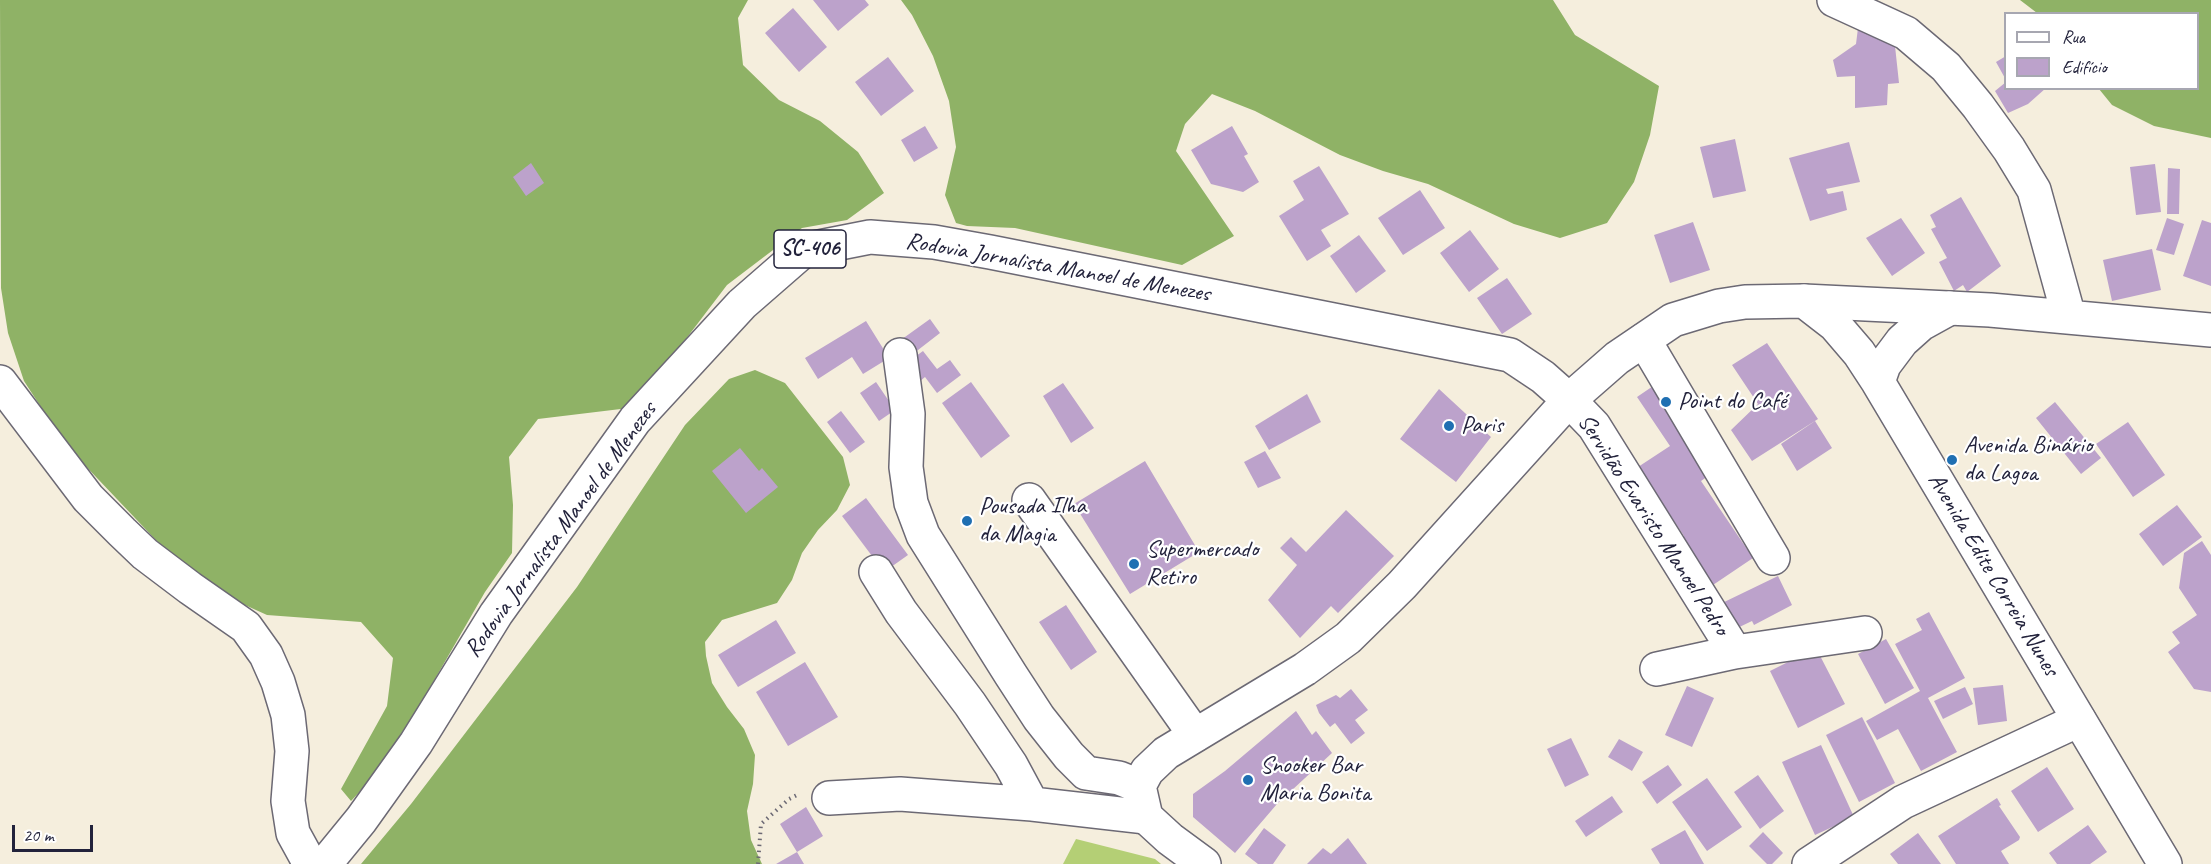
<!DOCTYPE html>
<html>
<head>
<meta charset="utf-8">
<style>
  body { margin:0 }
  #map { position:relative; width:2211px; height:864px; overflow:hidden; background:#f5eedd; font-family:Caveat,sans-serif }
  canvas { display:block }
  .legend { position:absolute; left:2004px; top:12px; width:195px; height:78px; box-sizing:border-box; background:#fff; border:2px solid #a7a7b1; margin:0; padding:8px 10px; list-style:none; font-size:18px; color:#22223b }
  .legend li { display:flex; align-items:center; gap:12px; height:30px }
  .legend b { width:30px; border:2px solid #a7a7b1 }
  .scale { position:absolute; left:12px; top:825px; width:81px; height:27px; box-sizing:border-box; border:3px solid #22223b; border-top:0; padding-left:8px; font-size:18px; line-height:21px; white-space:nowrap; color:#22223b; -webkit-text-stroke:4px #fff; paint-order:stroke }
</style>
</head>
<body>
<div id="map">
<canvas width="2211" height="864"></canvas>
<ul class="legend">
<li><b style="height:8px;background:#fff"></b>Rua</li>
<li><b style="height:16px;background:#bca2cb"></b>Edifício</li>
</ul>
<div class="scale">20 m</div>
</div>
<script>
const g = document.querySelector('canvas').getContext('2d');
g.lineJoin = 'round';
function fill(path, color) { g.fillStyle = color; g.fill(path, 'evenodd'); }
const shape = rows => new Path2D(rows.map(r => 'M' + r).join(''));
function stroke(path, color, width, dash) { g.strokeStyle = color; g.lineWidth = width; g.lineCap = dash ? 'butt' : 'round'; g.setLineDash(dash || []); g.stroke(path); }
function write(font, color, halo, rows, align = 'center') {
  g.font = font + ' Caveat,sans-serif'; g.lineWidth = 4.5; g.setLineDash([]); g.textBaseline = 'middle'; g.strokeStyle = halo; g.fillStyle = color; for (const [text, x, y, turn = 0] of rows) {
    g.save(); g.translate(x, y); g.rotate((+turn || 0) * Math.PI / 180); g.textAlign = isNaN(turn) ? turn : align; if (halo) g.strokeText(text, 0, 0); g.fillText(text, 0, 0); g.restore();
  }
}
fill(shape([
  [1076,839,1155,859,1161,864,1063,864]
]), '#b4cf75');
fill(shape([
  [0,0,748,0,738,18,743,65,779,100,820,121,858,152,884,193,847,220,802,228,727,285,663,369,629,408,538,419,509,457,513,505,512,553,485,592,420,705,393,746,366,785,351,801,341,789,387,706,393,658,361,622,267,615,225,596,172,557,78,458,50,421,24,381,8,333,1,288],
  [901,0,1553,0,1575,35,1659,86,1650,135,1634,182,1607,223,1560,238,1514,224,1428,184,1383,171,1340,155,1255,111,1212,94,1185,124,1176,151,1234,236,1182,265,1015,228,967,226,956,223,945,195,956,147,949,101,933,56,912,15],
  [2020,0,2211,0,2211,138,2154,126,2112,105,2099,89,2198,88,2198,14,2037,13],
  [755,370,785,383,843,457,850,485,837,510,818,530,802,553,792,580,777,603,722,620,705,642,706,656,712,683,727,707,744,729,755,755,753,784,747,811,751,840,762,864,361,864,411,804,577,587,685,425,729,379]
]), '#8fb266');
fill(shape([
  [813,0,865,0,869,5,838,31],
  [793,8,827,47,799,72,765,33],
  [1858,28,1895,46,1899,83,1888,84,1887,105,1855,108,1855,76,1837,77,1833,60,1856,44],
  [2006,56,2006,80,1996,62],
  [888,57,914,91,881,116,855,82],
  [2006,82,2006,88,2046,88,2028,104,2008,113,1995,91],
  [925,126,938,148,914,162,901,140],
  [1232,126,1248,154,1244,156,1259,182,1243,192,1211,184,1191,150],
  [1735,139,1746,191,1713,198,1700,147],
  [1849,142,1860,182,1826,189,1828,194,1843,191,1847,210,1810,221,1789,158],
  [531,163,544,183,526,196,513,177],
  [2155,164,2161,212,2136,215,2130,167],
  [1319,166,1349,214,1321,230,1331,246,1307,261,1279,216,1304,200,1293,181],
  [2168,168,2180,169,2179,214,2167,214],
  [1420,190,1445,228,1403,255,1378,218],
  [1961,197,2001,266,1967,292,1963,285,1954,291,1939,262,1947,258,1931,229,1936,227,1930,215],
  [1901,218,1925,253,1892,276,1866,238],
  [2167,218,2184,224,2174,255,2156,250],
  [2202,220,2211,223,2211,286,2183,276],
  [1693,222,1710,270,1670,283,1654,235],
  [1470,230,1499,269,1469,292,1440,253],
  [1359,235,1386,271,1356,293,1330,256],
  [2152,249,2161,290,2112,301,2103,260],
  [1507,278,1532,314,1502,334,1477,298],
  [930,319,940,333,909,357,898,342],
  [866,321,889,358,863,374,852,357,818,379,805,358],
  [1767,343,1818,419,1752,461,1731,430,1758,404,1732,365],
  [923,351,937,369,950,360,961,375,937,393,925,377,919,382,905,364],
  [876,382,895,410,879,421,860,393],
  [971,382,1010,436,981,458,942,403],
  [1659,382,1718,469,1701,481,1753,558,1710,587,1679,540,1684,536,1638,467,1670,446,1637,397],
  [1063,383,1094,428,1071,443,1043,396],
  [1439,389,1491,437,1456,482,1400,439],
  [1307,394,1321,422,1269,450,1255,426],
  [2055,402,2101,458,2081,474,2036,418],
  [841,411,865,442,850,453,827,422],
  [1815,421,1832,448,1797,471,1781,444],
  [2128,422,2165,475,2133,497,2096,444],
  [740,448,759,471,762,468,778,487,746,513,712,471],
  [1265,451,1281,478,1258,488,1244,462],
  [1145,461,1199,552,1130,594,1074,504],
  [866,498,908,555,884,572,842,516],
  [2177,505,2202,537,2163,566,2139,534],
  [1346,510,1394,556,1338,613,1331,606,1300,638,1268,600,1297,565,1280,548,1291,537,1306,552],
  [2202,541,2211,555,2211,692,2194,689,2168,652,2180,643,2172,632,2197,615,2179,588,2184,553],
  [1778,576,1792,605,1754,625,1752,621,1731,631,1718,605],
  [1066,605,1097,652,1071,670,1039,622],
  [1929,612,1965,678,1928,698,1957,752,1921,771,1898,729,1877,740,1866,721,1920,691,1895,644,1922,630,1916,619],
  [776,620,796,653,738,687,718,655],
  [1886,639,1914,688,1885,704,1858,654],
  [1816,648,1845,704,1798,728,1770,671],
  [805,662,838,717,788,746,756,692],
  [2003,685,2007,721,1978,725,1973,688],
  [1687,686,1714,698,1692,747,1665,735],
  [1965,687,1973,704,1943,719,1934,701],
  [1351,689,1368,710,1355,720,1365,733,1351,744,1335,723,1330,727,1319,713,1316,705,1336,695,1340,698],
  [1296,711,1312,735,1316,731,1332,753,1277,804,1235,853,1193,817,1193,794,1225,771],
  [1862,717,1895,783,1859,802,1826,735],
  [1571,738,1589,775,1565,787,1547,749],
  [1619,739,1643,752,1632,771,1608,757],
  [1821,745,1854,817,1815,835,1782,762],
  [1668,765,1682,785,1657,804,1642,782],
  [2047,767,2074,809,2038,832,2011,791],
  [1758,775,1784,811,1760,829,1734,792],
  [1707,778,1742,827,1707,851,1672,802],
  [1612,796,1623,812,1586,837,1575,821],
  [1997,798,2001,805,1999,806,2020,837,2019,840,2001,851,2009,864,1956,864,1938,836],
  [806,807,823,836,797,852,780,824],
  [2088,825,2107,852,2090,864,2057,864,2049,853],
  [1264,828,1286,845,1273,864,1258,864,1245,854],
  [1685,830,1704,864,1660,864,1651,849],
  [1763,832,1783,853,1772,864,1767,864,1749,846],
  [1918,833,1941,864,1898,864,1890,854],
  [1348,838,1367,864,1307,864,1323,848,1331,854],
  [797,852,804,864,776,864]
]), '#bca2cb');
const minor = shape([
  [1834,0,1906,33,1946,67,1978,106,2009,149,2034,190,2069,317],
  [1804,301,1990,310,2211,330],
  [1644,340,1773,558],
  [900,355,908,414,906,467,911,503,923,535,1011,675,1039,718,1069,756,1086,773,1119,778,1139,786],
  [0,382,88,498,122,532,145,554,190,588,246,627,266,655,278,682,288,715,292,751,288,801,293,833,310,864],
  [1569,400,1594,426,1735,652],
  [1029,500,1195,735],
  [876,572,901,612,970,704,1011,765,1032,804],
  [1657,669,1735,652,1865,633],
  [829,798,900,794,1032,804,1146,817],
  [1809,864,1903,802,2079,720]
]);
const major = shape([
  [1878,382,1884,365,1902,341,1921,324,1950,308],
  [325,864,361,820,416,743,496,614,635,420,742,304,804,250,870,237,934,242,990,252,1510,355,1543,377,1569,400],
  [1204,864,1170,839,1146,817,1139,786,1147,771,1166,753,1305,669,1348,638,1402,585,1569,400,1617,358,1673,320,1719,306,1745,302,1804,301,1835,325,1859,353,1878,382,2165,864]
]);
stroke(minor, '#6c6974', 36);
stroke(major, '#6c6974', 36);
stroke(shape([
  [758,864,761,824,789,799,799,794]
]), '#6c6974', 4, [1.5, 4.5]);
stroke(minor, '#fff', 33);
stroke(major, '#fff', 33);
for (const [x, y, r, color] of [
  [1666,402,6,"#1f6fb2"],
  [1449,426,6,"#1f6fb2"],
  [1952,460,6,"#1f6fb2"],
  [967,521,6,"#1f6fb2"],
  [1134,564,6,"#1f6fb2"],
  [1248,780,6,"#1f6fb2"]
]) { const dot = new Path2D(); dot.arc(x, y, r, 0, 2 * Math.PI); g.fillStyle = color; g.fill(dot); stroke(dot, '#fff', 2); }
for (const [x, y, w] of [
  [810,249,72]
]) { const box = new Path2D(); box.roundRect(x - w / 2, y - 19, w, 38, 4.5); g.fillStyle = '#fff'; g.fill(box); stroke(box, '#22223b', 1.5); }
write('bold 22px', '#22223b', null, [
  ["SC-406",810,249]
]);
write('24px', '#22223b', '#fff', [
  ["Rodovia Jornalista Manoel de Menezes",1058,268,10],
  ["Servidão Evaristo Manoel Pedro",1653,525,57],
  ["Rodovia Jornalista Manoel de Menezes",561,530,-54],
  ["Avenida Edite Correia Nunes",1993,575,59]
]);
write('24px', '#22223b', '#fff', [
  ["Point do Café",1678,402],
  ["Paris",1461,426],
  ["Avenida Binário",1964,446],
  ["da Lagoa",1964,474],
  ["Pousada Ilha",979,507],
  ["da Magia",979,535],
  ["Supermercado",1146,550],
  ["Retiro",1146,578],
  ["Snooker Bar",1260,766],
  ["Maria Bonita",1260,794]
], 'left');
</script>
</body>
</html>
